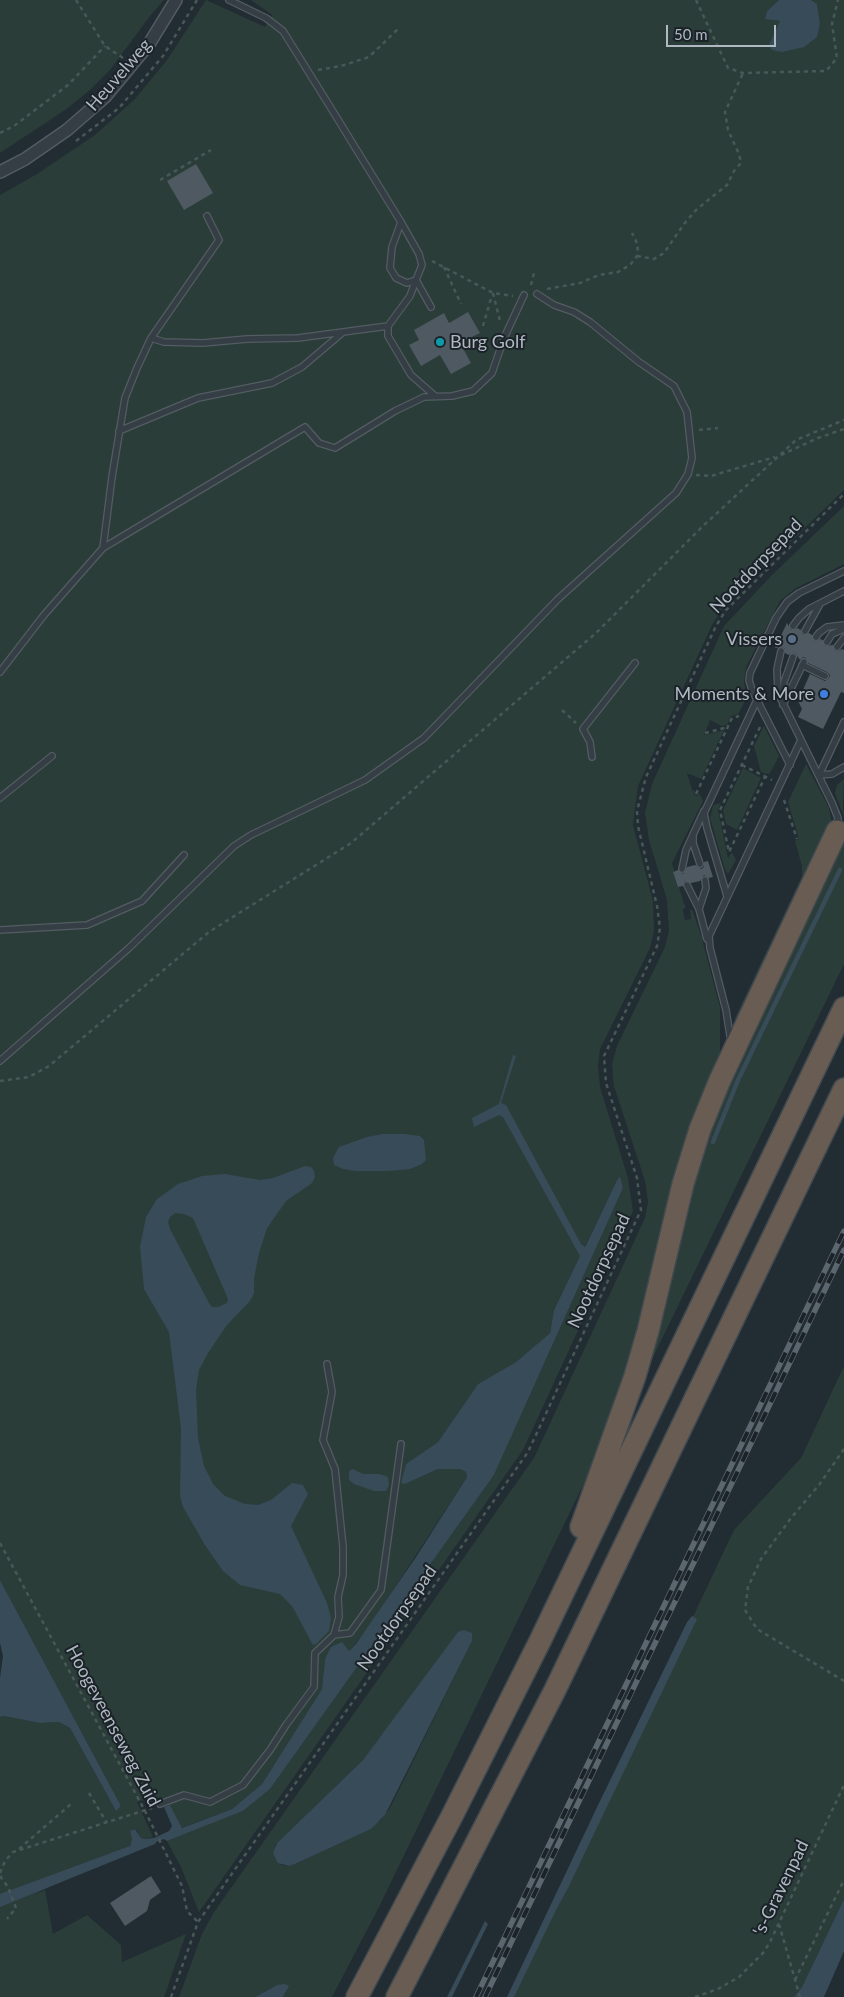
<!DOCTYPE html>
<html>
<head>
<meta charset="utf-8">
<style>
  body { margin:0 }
  #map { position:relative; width:844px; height:1997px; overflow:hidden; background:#222c33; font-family:Lato,sans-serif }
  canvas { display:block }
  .scale { position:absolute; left:666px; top:25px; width:110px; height:22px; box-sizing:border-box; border:2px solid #b0b9c1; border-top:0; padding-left:6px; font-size:15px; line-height:18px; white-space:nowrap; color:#b0b9c1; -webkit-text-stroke:4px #1b2329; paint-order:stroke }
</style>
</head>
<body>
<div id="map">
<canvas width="844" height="1997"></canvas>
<div class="scale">50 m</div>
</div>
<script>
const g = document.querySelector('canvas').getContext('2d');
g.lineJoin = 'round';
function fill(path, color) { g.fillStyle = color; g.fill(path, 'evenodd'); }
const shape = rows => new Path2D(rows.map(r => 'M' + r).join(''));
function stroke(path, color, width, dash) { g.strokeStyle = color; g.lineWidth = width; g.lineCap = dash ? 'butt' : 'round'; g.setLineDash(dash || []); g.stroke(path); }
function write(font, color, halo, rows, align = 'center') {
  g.font = font + ' Lato,sans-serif'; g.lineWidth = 4; g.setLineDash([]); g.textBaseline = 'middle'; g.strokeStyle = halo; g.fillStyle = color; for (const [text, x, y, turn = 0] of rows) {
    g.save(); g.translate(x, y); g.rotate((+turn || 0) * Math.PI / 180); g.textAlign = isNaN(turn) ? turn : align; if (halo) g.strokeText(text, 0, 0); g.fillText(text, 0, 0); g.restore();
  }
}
fill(shape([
  [0,0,164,0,150,16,110,70,90,90,65,110,0,153],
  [206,0,265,27,272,15,251,0,779,0,767,11,775,21,780,21,777,29,820,23,817,4,811,0,844,0,844,490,724,606,712,625,638,786,633,825,653,901,654,931,650,948,600,1049,598,1066,600,1087,628,1178,633,1211,523,1450,199,1912,181,1867,167,1841,243,1811,270,1789,494,1475,623,1188,620,1176,617,1180,554,1310,550,1333,516,1362,478,1384,438,1442,406,1464,405,1484,438,1469,460,1469,466,1472,467,1477,365,1633,349,1651,325,1659,322,1689,262,1784,232,1809,181,1828,170,1805,155,1796,137,1802,153,1837,144,1839,141,1838,136,1829,130,1831,132,1839,130,1846,33,1895,45,1890,53,1934,87,1915,121,1945,122,1962,186,1934,164,1997,0,1997,0,1717,4,1716,40,1723,59,1722,70,1728,116,1811,121,1806,0,1580,0,195,37,174,95,135,134,100,167,60],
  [844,506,844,564,796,588,780,601,746,667,744,682,747,698,738,714,731,716,727,725,722,726,710,720,704,735,724,730,701,779,687,773,692,790,695,791,694,794,697,796,699,793,703,801,672,863,684,904,686,906,683,910,685,920,691,919,690,909,693,911,701,936,702,933,703,943,720,1007,720,1054,647,1309,602,1446,379,1907,332,1997,283,1997,286,1992,277,1985,255,1997,179,1997,202,1934,214,1912,534,1458,645,1218,648,1202,645,1181,614,1086,612,1064,617,1046,665,947,669,931,667,900,649,840,645,813,652,784,724,626,771,576],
  [472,1633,472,1641,390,1808,381,1820,362,1833,295,1864,289,1866,281,1865,275,1845,277,1843,363,1760,381,1736],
  [764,726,779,756,770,773,768,774,761,772,754,746],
  [806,764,829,808,832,824,738,1029,735,1018,802,876,802,866,795,841,799,839,788,802],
  [743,768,761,778,737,830,726,824,723,810],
  [844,779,843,805,844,817,835,793,837,785],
  [721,803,718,810,728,858,732,852,736,860,728,874,725,870,710,818,713,805],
  [844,839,844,964,641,1382,697,1154],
  [844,1366,844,1899,802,1987,794,1997,513,1997,734,1530,801,1458]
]), '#2b3d39');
fill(shape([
  [779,0,811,0,817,4,820,23,817,37,804,47,782,52,772,50,769,45,780,21,765,19,767,11],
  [513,1055,516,1056,501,1103,506,1105,581,1244,585,1247,617,1180,620,1176,623,1188,494,1475,270,1789,243,1811,167,1841,164,1839,156,1842,155,1844,0,1907,0,1894,130,1846,132,1839,130,1831,135,1829,141,1838,144,1839,154,1838,169,1831,172,1826,164,1807,170,1805,182,1828,232,1809,262,1784,322,1689,325,1659,331,1647,342,1642,349,1651,356,1644,416,1557,467,1477,466,1472,460,1469,438,1469,405,1484,401,1483,406,1464,438,1442,478,1384,516,1362,550,1333,554,1310,580,1256,503,1117,499,1115,474,1127,472,1118,499,1104],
  [383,1134,404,1134,420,1136,424,1140,426,1160,422,1164,410,1169,388,1171,355,1171,343,1169,334,1165,333,1158,339,1147,367,1137],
  [305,1166,311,1167,314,1171,315,1177,312,1183,286,1201,267,1228,259,1253,254,1278,254,1293,250,1301,227,1325,208,1353,199,1370,196,1390,198,1438,204,1466,213,1484,225,1496,245,1504,258,1505,271,1500,292,1483,303,1485,308,1494,291,1526,327,1603,331,1618,329,1631,316,1644,313,1645,292,1606,280,1594,240,1585,223,1571,205,1545,183,1507,180,1496,181,1428,169,1332,144,1289,140,1247,146,1217,157,1199,178,1184,202,1176,225,1174,260,1180,273,1178],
  [175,1213,184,1214,193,1218,228,1299,227,1303,218,1307,212,1307,209,1303,170,1229,168,1222,170,1217],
  [353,1469,363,1474,379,1474,388,1477,389,1485,386,1491,374,1491,354,1484,349,1480,349,1471],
  [0,1580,121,1806,116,1811,70,1728,59,1722,40,1723,4,1716,0,1717,0,1678,3,1656,0,1643],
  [692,1616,697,1619,568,1888,556,1910,514,1997,507,1997,599,1803,687,1622],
  [464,1630,472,1633,472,1641,385,1815,371,1829,295,1864,289,1866,278,1863,273,1853,277,1843,363,1760,455,1636,458,1632],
  [844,1899,844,1951,824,1997,794,1997,802,1987],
  [485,1921,488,1924,452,1997,447,1997],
  [285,1984,289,1986,283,1997,255,1997,277,1985]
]), '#384b58');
stroke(shape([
  [713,1142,738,1080,840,870]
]), '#384b58', 4.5);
fill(shape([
  [196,164,213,193,184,210,167,181],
  [468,312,480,333,460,343,471,363,451,374,440,355,421,366,409,345,419,340,414,330,444,313,449,323],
  [787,623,791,630,794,630,797,628,801,630,803,635,809,633,812,635,814,641,817,641,820,639,823,640,825,646,833,645,835,651,838,651,842,649,844,650,844,693,841,692,823,729,798,717,802,709,798,701,810,674,825,681,829,678,830,675,827,672,808,663,806,658,803,657,800,660,795,653,789,655,785,653,785,649,782,647,775,648],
  [708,861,713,877,709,878,704,875,700,881,691,883,685,881,683,886,678,887,673,872,678,870,683,874,687,867,695,865,701,869,704,867,704,862],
  [151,1876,161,1892,150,1900,147,1911,125,1926,110,1903]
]), '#4e5962');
const service = shape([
  [229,0,266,18,283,31,329,105,401,222,419,254,422,265,416,280,407,283,396,278,390,268,392,247,401,222],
  [416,280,410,296,388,326,388,336,411,375,435,396],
  [416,280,431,307],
  [151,338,164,342,203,343,247,339,298,338,388,326],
  [119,431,198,398,272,383,302,367,342,333],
  [103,548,305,427,319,443,335,448,395,411,424,397,452,396,473,391,492,373,504,338,524,295],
  [793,626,799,618,809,609,844,591],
  [805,631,820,604],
  [816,637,819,633,827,627,844,625],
  [827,642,832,634,844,629],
  [837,647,844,638],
  [781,651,777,669,778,693,832,803,838,818,838,828],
  [802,665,825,676],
  [0,672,44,615,103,548,112,477,125,398,137,368,151,338,219,240,207,216],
  [782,698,784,682,793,657],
  [783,705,804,662],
  [844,722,819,775,832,774,844,767],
  [592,757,590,742,583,729,635,663],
  [790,765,752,690,749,680,750,673,776,618,787,602,799,593,844,571],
  [0,798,52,756],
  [693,836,693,843,700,864],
  [682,869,686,850,704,811],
  [687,885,699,909,707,939],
  [727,896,707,828,704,813,757,700],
  [699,909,706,888,705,880],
  [0,930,87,925,142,901,184,855],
  [731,1042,726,1010,710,948,709,936,801,740],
  [0,1061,129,948,234,846,251,835,365,780,424,738,558,599,676,493,688,474,692,458,687,412,674,386,639,362,590,322,574,312,554,305,537,294],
  [334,1635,350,1633,381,1590,401,1444],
  [160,1804,184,1795,210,1802,243,1785,270,1750,286,1725,314,1687,315,1653,334,1635,339,1617,338,1597,343,1575,343,1547,335,1469,323,1440,332,1392,327,1364]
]);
const minor = shape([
  [0,172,25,159,67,130,105,97,149,44,176,0]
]);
const motorway = shape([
  [581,1527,635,1376,648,1331,683,1184,700,1129,720,1080,837,831],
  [357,1997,453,1814,540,1641,844,1008],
  [397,1997,555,1690,844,1089]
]);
stroke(service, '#535c62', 8);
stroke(minor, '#535c62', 14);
stroke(motorway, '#40494f', 24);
stroke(shape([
  [76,0,105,46,123,58],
  [696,0,728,68,743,73,826,71,837,58,832,24,838,0],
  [318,70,341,66,369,57,400,27],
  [0,133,14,126,68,85,105,46],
  [76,141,119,108,163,56,197,0],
  [160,180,211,150],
  [637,256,654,259,664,253,684,224,696,210,727,185,734,171,741,163,739,154,728,130,725,112,743,73],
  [432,261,493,293,513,296],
  [444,267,461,304],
  [531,285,534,273],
  [547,289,580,283,599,275,618,272,630,265,637,256,638,245,632,233],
  [493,293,500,321],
  [483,326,492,295],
  [699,430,718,428],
  [781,455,818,438,844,429],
  [696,475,711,476,775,457],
  [562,710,576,723],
  [760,727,720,810,729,852,765,777],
  [705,733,728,727],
  [742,765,772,780],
  [696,794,732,718,739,716],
  [784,800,797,839],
  [0,1081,29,1077,49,1066,209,932,351,843,596,633,703,526,796,440,844,420],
  [844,1449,819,1485,791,1518,761,1559,748,1587,745,1610,757,1629,844,1681],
  [0,1543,145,1811,182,1886,187,1911,198,1922],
  [89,1793,107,1823],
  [19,1849,71,1804],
  [0,1873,5,1861,13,1852,152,1808],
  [0,1876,8,1887,16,1908,7,1919],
  [779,1924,800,1997],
  [795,1980,844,1880],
  [171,1997,198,1922,528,1452,641,1210,637,1178,606,1083,604,1056,657,946,660,928,657,906,638,826,637,811,646,777,716,626,726,610,844,494],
  [695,1997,718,1989,739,1977,763,1953,770,1942,844,1785]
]), '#485857', 2.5, [4, 4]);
stroke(service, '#353e44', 5.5);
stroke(minor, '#353e44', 11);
stroke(motorway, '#695d53', 21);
const rail = shape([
  [476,1997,844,1231],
  [485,1997,844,1250]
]);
stroke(rail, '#5c666e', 5.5);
stroke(rail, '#1b2329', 4, [11]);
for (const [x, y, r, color] of [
  [440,342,5,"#0f9aa8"],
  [792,639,5,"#5c6f8a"],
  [824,694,5,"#3f7fe0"]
]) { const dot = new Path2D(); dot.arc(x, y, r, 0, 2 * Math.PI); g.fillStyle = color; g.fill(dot); stroke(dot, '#1b2329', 2); }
write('18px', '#b0b9c1', '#1b2329', [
  ["Heuvelweg",119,75,-49],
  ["Nootdorpsepad",756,566,-46],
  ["Nootdorpsepad",599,1271,-65],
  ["Nootdorpsepad",397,1618,-55],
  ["Hoogeveenseweg Zuid",113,1726,62],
  ["'s-Gravenpad",781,1888,-64]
]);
write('18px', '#b0b9c1', '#1b2329', [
  ["Burg Golf",450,342,"left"],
  ["Vissers",782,639],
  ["Moments & More",814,694]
], 'right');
</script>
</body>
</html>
